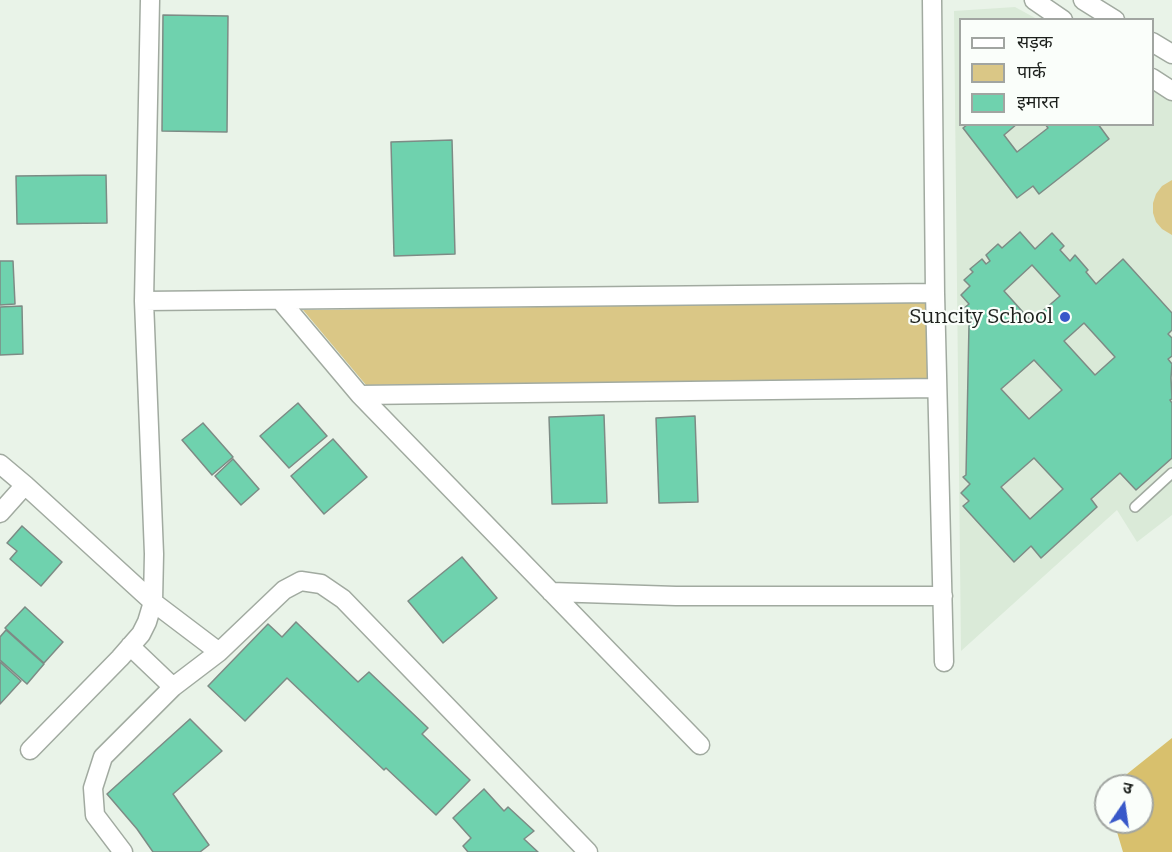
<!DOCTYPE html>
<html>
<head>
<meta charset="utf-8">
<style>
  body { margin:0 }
  #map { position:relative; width:1172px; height:852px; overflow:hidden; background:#e9f3e8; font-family:Bitter,"Noto Sans Devanagari",serif }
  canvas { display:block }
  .legend { position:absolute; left:959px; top:18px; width:195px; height:108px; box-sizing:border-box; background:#fafefa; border:2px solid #a1a5a1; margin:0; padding:8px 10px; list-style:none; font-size:18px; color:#1c201c }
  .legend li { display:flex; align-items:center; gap:12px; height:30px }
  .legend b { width:30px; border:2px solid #a1a5a1 }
  .north { position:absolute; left:1094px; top:774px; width:60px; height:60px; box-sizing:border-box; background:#fafefa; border:2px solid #a1a5a1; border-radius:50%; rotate:13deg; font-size:16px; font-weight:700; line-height:24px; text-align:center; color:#1c201c }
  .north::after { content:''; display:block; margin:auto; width:21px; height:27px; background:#3858c9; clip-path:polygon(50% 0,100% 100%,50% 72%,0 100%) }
</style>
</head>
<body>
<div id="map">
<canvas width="1172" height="852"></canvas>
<ul class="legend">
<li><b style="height:8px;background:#fff"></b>सड़क</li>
<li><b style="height:16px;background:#dac786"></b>पार्क</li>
<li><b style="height:16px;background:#6fd2ae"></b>इमारत</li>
</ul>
<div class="north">उ</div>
</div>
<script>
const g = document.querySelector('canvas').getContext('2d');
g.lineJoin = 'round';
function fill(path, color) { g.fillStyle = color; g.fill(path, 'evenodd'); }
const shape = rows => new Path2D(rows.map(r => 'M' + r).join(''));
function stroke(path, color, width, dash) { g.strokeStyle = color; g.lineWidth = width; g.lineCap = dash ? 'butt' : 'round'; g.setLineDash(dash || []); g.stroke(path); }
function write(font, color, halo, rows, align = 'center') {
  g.font = font + ' Bitter,serif'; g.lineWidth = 4.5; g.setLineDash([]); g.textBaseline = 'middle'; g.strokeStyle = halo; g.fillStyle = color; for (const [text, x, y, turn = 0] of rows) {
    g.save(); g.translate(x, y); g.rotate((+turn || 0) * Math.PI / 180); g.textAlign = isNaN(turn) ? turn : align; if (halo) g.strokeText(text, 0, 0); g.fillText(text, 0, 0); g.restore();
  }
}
fill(shape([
  [1015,7,1037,19,960,20,960,124,1152,124,1153,89,1172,101,1172,515,1137,542,1117,510,961,651,954,11]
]), '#daead8');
fill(shape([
  [1172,180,1172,235,1162,229,1156,222,1153,213,1153,203,1156,194,1162,186],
  [927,302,928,380,366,385,303,310]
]), '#dac786');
fill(shape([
  [1172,738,1172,852,1123,852,1114,822,1142,822,1142,786,1112,786]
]), '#d8c06d');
const building = shape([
  [163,15,228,16,227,132,162,131,163,15],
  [968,124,1017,124,1004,135,1017,152,1048,128,1045,124,1098,124,1109,139,1039,194,1033,186,1017,198,963,128,968,124],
  [452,140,455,254,394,256,391,142,452,140],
  [106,175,107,223,17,224,16,176,106,175],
  [1020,232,1035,249,1052,233,1064,246,1060,250,1070,261,1075,255,1088,270,1086,272,1096,284,1123,259,1172,313,1172,330,1168,334,1172,338,1172,356,1168,359,1172,364,1171,378,1172,399,1170,400,1172,403,1172,458,1136,490,1120,473,1091,499,1097,507,1041,558,1031,546,1014,562,963,506,969,501,961,493,970,484,963,477,966,475,969,324,973,320,963,309,969,304,961,295,970,286,964,280,973,272,970,269,982,259,986,264,990,261,986,255,998,244,1002,248,1020,232],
  [1032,265,1060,296,1031,321,1004,291,1032,265],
  [1084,323,1115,357,1095,375,1064,341,1084,323],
  [1034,360,1062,390,1029,419,1001,389,1034,360],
  [1034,458,1063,489,1030,519,1001,487,1034,458],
  [0,261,13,261,15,304,0,305,0,261],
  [22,306,23,354,0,355,0,307,22,306],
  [298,403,327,436,289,468,260,436,298,403],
  [604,415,607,503,552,504,549,417,604,415],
  [695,416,698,502,659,503,656,418,695,416],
  [203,423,233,457,212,475,182,440,203,423],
  [333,439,367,477,324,514,291,476,333,439],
  [233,459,259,489,241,505,215,476,233,459],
  [22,526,62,562,41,586,10,559,17,551,7,543,22,526],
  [462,557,497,598,443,643,408,601,462,557],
  [25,607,63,642,44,663,5,628,25,607],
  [296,622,358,682,369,672,428,728,422,734,470,780,436,815,386,768,384,770,287,678,245,721,208,686,268,624,282,637,296,622],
  [6,630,44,664,27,684,0,660,0,637,6,630],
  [0,662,21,681,0,704,0,662],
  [190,719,222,751,173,794,209,845,200,852,153,852,137,829,107,794,190,719],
  [484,789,504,811,508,807,534,831,524,839,538,852,468,852,463,846,471,838,453,818,484,789]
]);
fill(building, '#6fd2ae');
stroke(building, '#7d8b85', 1.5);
const service = shape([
  [1135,507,1172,473]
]);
const minor = shape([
  [932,0,935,293,944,662],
  [1034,0,1063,20],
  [1083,0,1115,20],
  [1152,42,1172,54],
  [1152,78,1172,91],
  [280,300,360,395,700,745],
  [144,301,935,293],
  [360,395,937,388],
  [0,464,25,485,153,602,219,652],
  [0,513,25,485],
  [551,592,676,596,943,596],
  [130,646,173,687],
  [30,750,120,658,141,634,147,622,153,602,154,554,144,301,150,0],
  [123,852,95,815,93,788,103,757,173,687,219,652,284,590,301,581,321,584,343,599,588,852]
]);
stroke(service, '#a1aaa0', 12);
stroke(minor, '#a1aaa0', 21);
stroke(service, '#fff', 9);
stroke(minor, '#fff', 18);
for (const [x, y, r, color] of [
  [1065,317,6,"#3858c9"]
]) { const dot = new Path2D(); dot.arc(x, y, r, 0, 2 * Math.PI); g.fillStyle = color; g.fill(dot); stroke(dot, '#fafefa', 2); }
write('21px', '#1c201c', '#fafefa', [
  ["Suncity School",1053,317]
], 'right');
</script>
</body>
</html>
